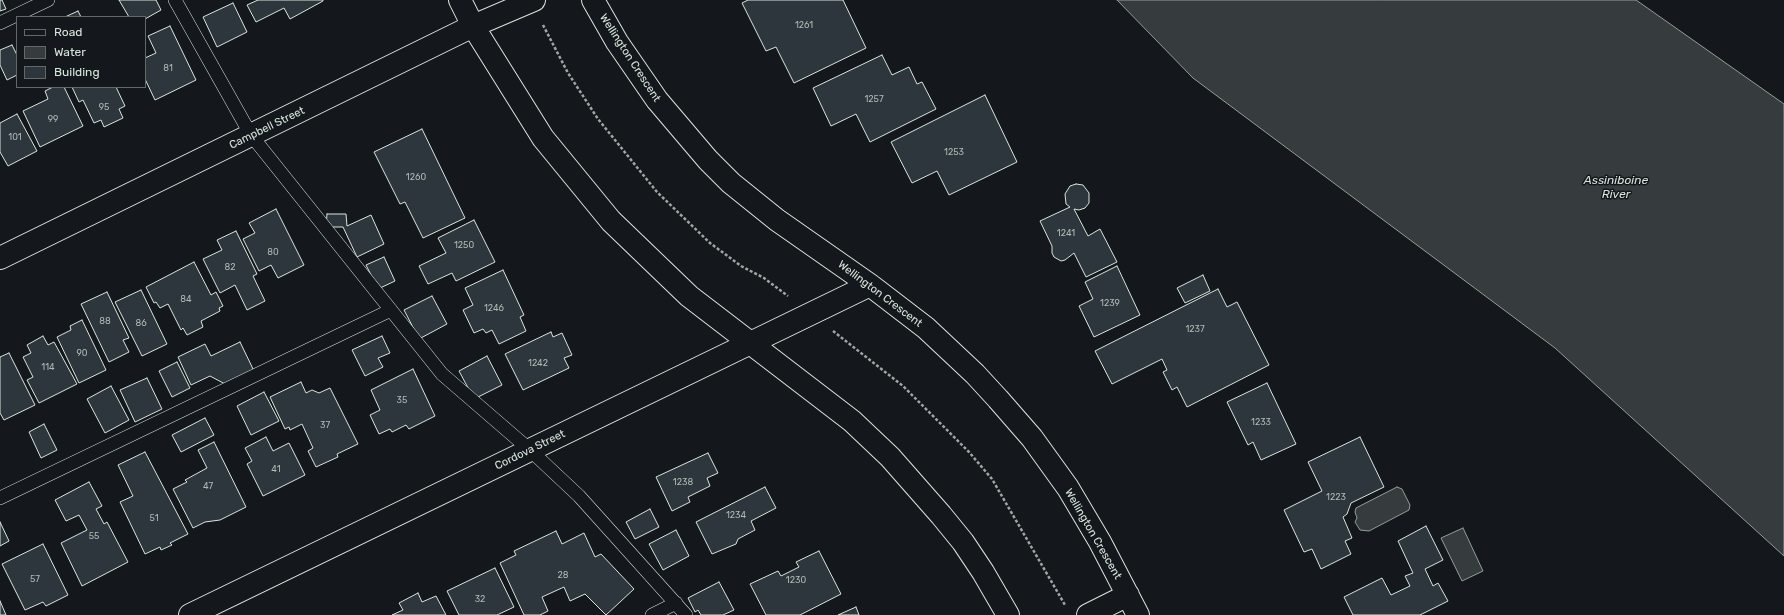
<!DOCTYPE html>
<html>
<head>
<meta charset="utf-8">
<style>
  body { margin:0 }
  #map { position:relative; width:1784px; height:615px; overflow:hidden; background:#14181c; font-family:Rubik,sans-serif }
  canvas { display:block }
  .legend { position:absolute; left:16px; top:16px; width:130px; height:72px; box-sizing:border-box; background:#14181c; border:1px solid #626a69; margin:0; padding:5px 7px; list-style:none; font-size:12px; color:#d8e6dc }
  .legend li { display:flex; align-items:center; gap:8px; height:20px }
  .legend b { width:20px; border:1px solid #626a69 }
</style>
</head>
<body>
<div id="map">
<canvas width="1784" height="615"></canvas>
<ul class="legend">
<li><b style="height:5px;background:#14181c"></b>Road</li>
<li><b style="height:11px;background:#363b3e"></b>Water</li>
<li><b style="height:11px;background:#2c363c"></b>Building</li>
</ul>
</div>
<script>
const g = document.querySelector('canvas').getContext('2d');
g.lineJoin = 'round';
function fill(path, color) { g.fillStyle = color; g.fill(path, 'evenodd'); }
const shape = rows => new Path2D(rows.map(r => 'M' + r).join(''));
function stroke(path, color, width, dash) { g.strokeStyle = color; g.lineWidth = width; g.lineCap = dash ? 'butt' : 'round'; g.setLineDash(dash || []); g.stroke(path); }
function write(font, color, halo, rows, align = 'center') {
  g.font = font + ' Rubik,sans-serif'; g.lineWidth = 3; g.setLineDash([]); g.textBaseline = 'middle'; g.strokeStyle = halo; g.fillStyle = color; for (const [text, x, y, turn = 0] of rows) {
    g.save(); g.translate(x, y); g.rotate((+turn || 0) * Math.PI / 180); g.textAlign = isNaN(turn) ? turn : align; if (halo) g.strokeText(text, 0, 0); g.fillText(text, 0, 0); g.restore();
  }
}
const water = shape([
  [1117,0,1636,0,1784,104,1784,556,1555,348,1193,78,1117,0],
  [1397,487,1402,489,1410,505,1409,510,1369,531,1360,530,1355,522,1357,518,1355,512,1356,508,1397,487],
  [1463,528,1483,571,1462,581,1441,538,1463,528]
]);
fill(water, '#363b3e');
stroke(water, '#939e99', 1);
const building = shape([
  [0,0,2,0,6,9,0,11,0,0],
  [119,0,156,0,161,10,145,19,145,17,129,17,119,0],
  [258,0,323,0,323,1,290,19,284,8,256,22,247,5,258,0],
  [748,0,843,0,866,48,794,83,776,47,766,51,742,3,748,0],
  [233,3,247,32,217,47,203,17,233,3],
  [78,11,81,17,65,17,78,11],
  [170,26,196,80,155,100,145,79,145,58,156,53,148,36,170,26],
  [12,45,17,55,17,75,7,80,0,65,0,50,12,45],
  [882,55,892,75,909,67,917,84,922,82,936,109,870,142,856,114,831,126,813,88,882,55],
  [53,87,64,87,83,126,40,147,23,111,48,99,45,91,53,87],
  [72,87,116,87,125,106,119,109,123,118,104,127,101,120,94,123,83,100,79,102,72,87],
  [985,95,1017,162,949,195,937,171,912,183,891,142,985,95],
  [17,114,37,151,8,166,0,152,0,123,17,114],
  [422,129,465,218,423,238,405,202,400,204,374,152,422,129],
  [1076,184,1083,185,1089,193,1089,203,1085,208,1079,210,1074,209,1088,236,1100,229,1117,262,1086,277,1074,253,1065,260,1061,261,1054,257,1052,253,1052,246,1040,221,1070,207,1066,204,1065,194,1070,186,1076,184],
  [276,209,304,265,278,278,271,265,259,271,243,239,255,233,249,223,276,209],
  [327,214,346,214,347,226,371,215,384,244,357,257,343,227,326,227,327,214],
  [474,220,495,262,456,281,452,273,428,284,419,266,446,253,438,238,474,220],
  [236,231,257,274,253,276,265,301,247,310,235,285,220,293,203,259,222,250,217,240,236,231],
  [384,257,395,281,378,289,366,265,384,257],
  [194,262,211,295,216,292,223,306,219,308,220,311,201,321,203,327,187,335,183,328,181,330,168,304,160,308,156,302,154,303,146,287,194,262],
  [1117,266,1140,315,1094,337,1079,306,1093,299,1085,282,1117,266],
  [503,270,524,315,520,317,526,331,499,344,492,330,486,333,483,329,474,333,463,310,473,305,465,288,503,270],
  [1203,275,1210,291,1185,303,1177,288,1203,275],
  [1218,289,1227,307,1237,302,1269,365,1187,407,1177,387,1172,390,1163,372,1167,370,1162,359,1112,384,1095,351,1218,289],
  [141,290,167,344,142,356,115,302,141,290],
  [107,292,129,338,123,340,129,352,109,362,81,304,107,292],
  [432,296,447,324,419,339,404,310,432,296],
  [82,320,106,370,79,383,57,337,71,330,70,326,82,320],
  [551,332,553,337,562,333,572,355,564,358,569,368,523,390,505,354,551,332],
  [43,336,48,345,54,342,77,384,39,403,27,380,33,377,23,357,31,353,27,345,43,336],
  [382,336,390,353,378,358,383,367,365,376,352,350,382,336],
  [240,342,254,371,225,384,210,376,191,385,178,357,205,344,211,356,240,342],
  [9,353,35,405,4,420,0,413,0,357,9,353],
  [487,356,502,385,474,399,459,371,487,356],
  [177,362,190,388,172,397,159,371,177,362],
  [413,369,435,416,409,429,406,425,392,432,390,429,379,434,370,415,380,410,371,390,413,369],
  [147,378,162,409,135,422,120,390,147,378],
  [301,382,306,393,312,390,319,393,330,388,358,444,337,454,338,457,316,467,308,451,313,448,302,424,290,430,289,427,285,429,270,397,301,382],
  [1267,383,1296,444,1261,460,1253,442,1248,445,1227,402,1267,383],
  [111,386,129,420,105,433,87,399,111,386],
  [264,392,279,421,251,435,237,406,264,392],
  [205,418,214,435,181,452,172,435,205,418],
  [44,424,57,450,41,458,29,432,44,424],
  [266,437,273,451,289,443,305,475,263,496,247,464,252,461,245,448,266,437],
  [1360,437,1384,487,1351,503,1347,514,1343,517,1352,538,1345,541,1351,554,1321,569,1312,549,1304,552,1284,510,1322,491,1308,462,1360,437],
  [214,442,246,507,220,520,205,522,193,528,173,489,187,482,185,480,207,468,198,450,214,442],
  [145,452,188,534,170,543,172,545,161,550,160,547,145,554,120,502,133,496,118,465,145,452],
  [708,453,718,473,707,478,710,486,688,497,690,502,672,511,656,477,708,453],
  [89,482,102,506,96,509,104,524,107,522,128,562,82,586,61,543,87,530,79,515,66,521,55,500,89,482],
  [765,487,776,508,751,521,755,530,738,539,736,544,712,554,696,522,765,487],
  [650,509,659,527,635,539,626,522,650,509],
  [0,522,9,541,0,546,0,522],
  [1426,526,1443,560,1425,569,1433,586,1438,583,1448,601,1420,615,1353,615,1344,597,1382,578,1391,595,1410,586,1405,576,1413,573,1398,541,1426,526],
  [676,530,689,556,663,570,649,544,676,530],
  [556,531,562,544,584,533,595,557,601,554,634,589,606,615,585,594,570,601,564,587,542,597,548,611,540,615,524,615,500,563,516,555,514,551,556,531],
  [43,544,68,595,46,606,43,602,25,610,2,564,43,544],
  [819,551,841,594,800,615,766,615,750,584,778,571,781,576,799,567,796,562,819,551],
  [495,568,514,607,497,615,459,615,447,591,495,568],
  [719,582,734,610,723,615,701,615,698,610,695,612,688,598,719,582],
  [418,593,422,602,436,596,446,615,392,615,403,610,399,603,418,593],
  [0,601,6,615,0,615,0,601],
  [856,607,859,615,838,615,856,607]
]);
fill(building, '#2c363c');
stroke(building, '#d8e6dc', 1);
const service = shape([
  [175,0,251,135,442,374,530,450,579,496,686,615],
  [0,23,48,0],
  [0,498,391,310],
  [652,615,676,603]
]);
const minor = shape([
  [460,0,473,26,543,138,611,221,689,296,852,421,890,457,941,515,963,542,983,572,1008,615],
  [593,0,617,42,657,100,708,160,731,183,777,220,870,285,926,328,975,374,998,399,1032,438,1068,488,1100,542,1138,615],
  [0,258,473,26,534,0],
  [190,615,870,285],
  [1088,615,1128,595]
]);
stroke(service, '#d8e6dc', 14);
stroke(minor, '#d8e6dc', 24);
stroke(shape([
  [543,25,568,73,598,119,657,192,710,243,741,266,764,278,788,296],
  [833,331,903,386,969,452,992,479,1065,605]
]), '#9da8a2', 2.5, [3, 2]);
stroke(service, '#14181c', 13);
stroke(minor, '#14181c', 22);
write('9px', '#adbab4', null, [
  ["1261",804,25],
  ["81",168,68],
  ["1257",874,99],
  ["95",104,107],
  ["99",53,119],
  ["101",15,137],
  ["1253",954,152],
  ["1260",416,177],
  ["1241",1066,233],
  ["1250",464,245],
  ["80",273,252],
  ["82",230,267],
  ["84",186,299],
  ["1239",1110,303],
  ["1246",494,308],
  ["88",105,321],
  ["86",141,323],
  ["1237",1195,329],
  ["90",82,353],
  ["1242",538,363],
  ["114",48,367],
  ["35",402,400],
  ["1233",1261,422],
  ["37",325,425],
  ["41",276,469],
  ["1238",683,482],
  ["47",208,486],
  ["1223",1336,497],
  ["1234",736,515],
  ["51",154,518],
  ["55",94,536],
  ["28",563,575],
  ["57",35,579],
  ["1230",796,580],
  ["32",480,599]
]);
write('11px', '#d8e6dc', '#14181c', [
  ["Wellington Crescent",630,58,57],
  ["Campbell Street",267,128,-26],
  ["Wellington Crescent",880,294,37],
  ["Cordova Street",530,450,-26],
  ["Wellington Crescent",1093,534,60]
]);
write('italic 12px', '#d8e6dc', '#14181c', [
  ["Assiniboine",1616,181],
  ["River",1616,195]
]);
</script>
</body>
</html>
